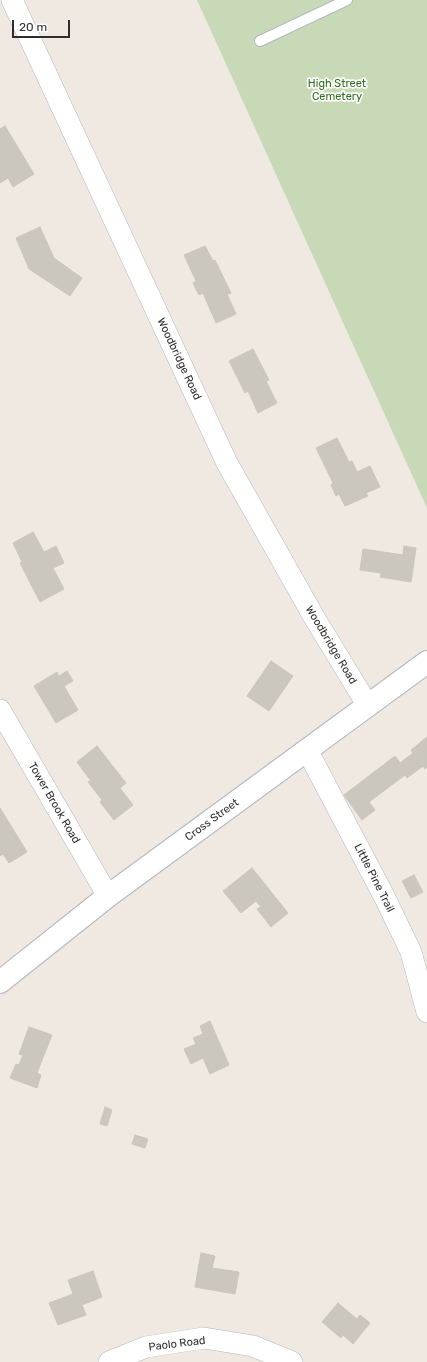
<!DOCTYPE html>
<html>
<head>
<meta charset="utf-8">
<style>
  body { margin:0 }
  #map { position:relative; width:427px; height:1362px; overflow:hidden; background:#efe9e1; font-family:Rubik,sans-serif }
  canvas { display:block }
  .scale { position:absolute; left:12px; top:20px; width:58px; height:18px; box-sizing:border-box; border:2px solid #2e2e2e; border-top:0; padding-left:5px; font-size:12px; line-height:14px; white-space:nowrap; color:#2e2e2e; -webkit-text-stroke:3px #fff; paint-order:stroke }
</style>
</head>
<body>
<div id="map">
<canvas width="427" height="1362"></canvas>
<div class="scale">20 m</div>
</div>
<script>
const g = document.querySelector('canvas').getContext('2d');
g.lineJoin = 'round';
function fill(path, color) { g.fillStyle = color; g.fill(path, 'evenodd'); }
const shape = rows => new Path2D(rows.map(r => 'M' + r).join(''));
function stroke(path, color, width, dash) { g.strokeStyle = color; g.lineWidth = width; g.lineCap = dash ? 'butt' : 'round'; g.setLineDash(dash || []); g.stroke(path); }
function write(font, color, halo, rows, align = 'center') {
  g.font = font + ' Rubik,sans-serif'; g.lineWidth = 3.5; g.setLineDash([]); g.textBaseline = 'middle'; g.strokeStyle = halo; g.fillStyle = color; for (const [text, x, y, turn = 0] of rows) {
    g.save(); g.translate(x, y); g.rotate((+turn || 0) * Math.PI / 180); g.textAlign = isNaN(turn) ? turn : align; if (halo) g.strokeText(text, 0, 0); g.fillText(text, 0, 0); g.restore();
  }
}
fill(shape([
  [197,0,427,0,427,508]
]), '#c8d9b8');
const building = shape([
  [5,126,34,174,13,187,8,178,0,183,0,129,5,126],
  [40,227,54,258,82,278,70,296,29,269,16,238,40,227],
  [205,246,213,261,215,260,231,293,227,294,236,314,216,323,203,293,199,295,193,283,196,281,184,255,205,246],
  [253,349,269,380,266,381,277,403,258,413,248,391,245,393,229,361,253,349],
  [337,438,349,462,352,461,357,472,370,466,380,487,366,493,368,496,345,506,339,494,336,496,331,485,333,483,316,448,337,438],
  [33,532,44,552,56,546,64,563,53,568,64,589,40,602,20,563,22,562,13,543,33,532],
  [404,546,416,548,411,582,380,577,381,573,360,570,363,549,403,555,404,546],
  [271,661,293,676,269,711,247,696,271,661],
  [67,671,73,681,64,686,78,710,56,723,34,686,57,672,59,676,67,671],
  [427,737,427,767,425,769,423,766,407,778,405,775,369,802,375,810,362,820,344,795,395,756,400,763,413,753,411,750,427,737],
  [97,746,126,783,120,788,133,805,114,820,100,802,102,800,88,782,91,781,77,762,97,746],
  [0,808,27,852,9,863,3,854,0,856,0,808],
  [252,868,288,913,271,927,257,909,261,907,256,901,241,913,223,891,252,868],
  [414,875,423,892,411,898,402,881,414,875],
  [210,1021,229,1065,210,1074,203,1058,191,1064,184,1049,196,1044,193,1038,203,1034,200,1026,210,1021],
  [29,1027,52,1035,37,1073,41,1075,37,1088,10,1078,16,1064,19,1065,23,1055,19,1054,29,1027],
  [105,1107,112,1110,107,1126,100,1124,105,1107],
  [135,1135,148,1139,145,1148,132,1144,135,1135],
  [201,1253,215,1256,212,1268,239,1272,235,1294,195,1287,201,1253],
  [93,1271,102,1297,82,1305,86,1315,58,1325,49,1303,73,1294,68,1280,93,1271],
  [338,1303,357,1319,360,1315,370,1323,353,1344,343,1335,341,1338,322,1322,338,1303]
]);
fill(building, '#cbc7bf');
stroke(building, '#cbc5ba', 1);
const lane = shape([
  [260,41,347,0]
]);
const street = shape([
  [12,0,227,463,314,617,368,706],
  [0,710,108,896],
  [307,750,385,898,411,952,427,1012],
  [109,1362,146,1347,204,1338,253,1346,292,1362]
]);
const secondary = shape([
  [0,982,108,896,427,662]
]);
stroke(lane, '#b4b7c1', 12);
stroke(street, '#b4b7c1', 22);
stroke(secondary, '#b4b7c1', 24);
stroke(lane, '#fff', 10);
stroke(street, '#fff', 21);
stroke(secondary, '#fff', 22);
write('11px', '#2c6e1b', '#fff', [
  ["High Street",337,84],
  ["Cemetery",337,97]
]);
write('11px', '#2e2e2e', '#fff', [
  ["Woodbridge Road",179,359,65],
  ["Woodbridge Road",331,645,59],
  ["Tower Brook Road",54,803,60],
  ["Cross Street",212,820,-36],
  ["Little Pine Trail",374,878,63],
  ["Paolo Road",177,1344,-7]
]);
</script>
</body>
</html>
